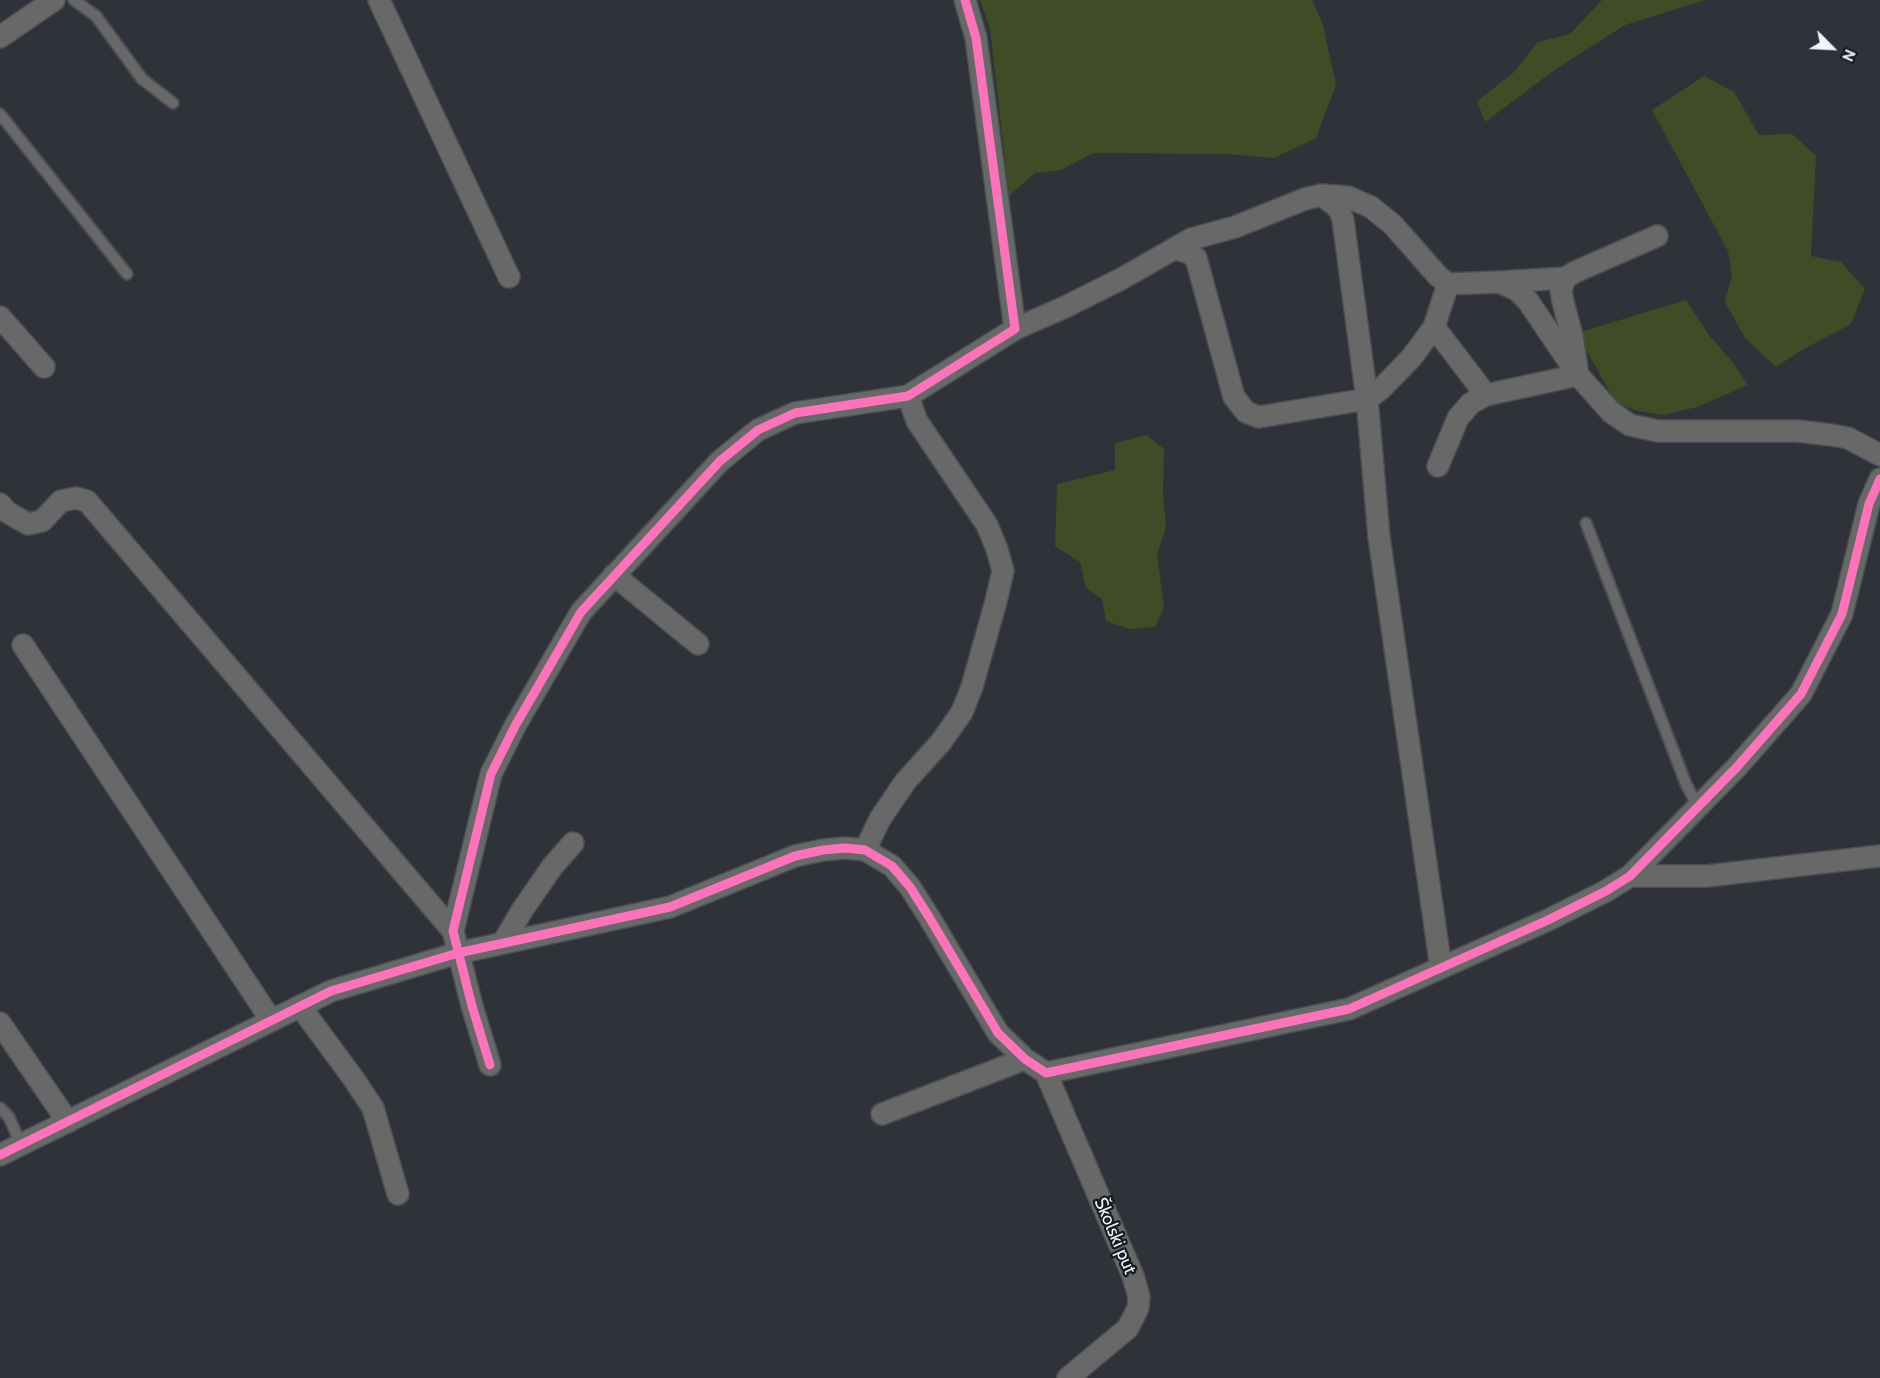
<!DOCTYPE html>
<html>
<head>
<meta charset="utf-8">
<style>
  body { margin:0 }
  #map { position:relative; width:1880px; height:1378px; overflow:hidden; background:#2f3239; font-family:Cabin,sans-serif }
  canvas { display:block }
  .north { position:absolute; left:1802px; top:18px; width:60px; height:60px; -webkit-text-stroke:4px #16191f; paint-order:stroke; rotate:114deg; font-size:16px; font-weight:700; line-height:24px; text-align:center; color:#f0f4fd }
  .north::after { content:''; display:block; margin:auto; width:21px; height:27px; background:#f0f4fd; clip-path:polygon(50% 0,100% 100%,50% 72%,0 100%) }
</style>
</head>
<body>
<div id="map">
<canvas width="1880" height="1378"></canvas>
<div class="north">N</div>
</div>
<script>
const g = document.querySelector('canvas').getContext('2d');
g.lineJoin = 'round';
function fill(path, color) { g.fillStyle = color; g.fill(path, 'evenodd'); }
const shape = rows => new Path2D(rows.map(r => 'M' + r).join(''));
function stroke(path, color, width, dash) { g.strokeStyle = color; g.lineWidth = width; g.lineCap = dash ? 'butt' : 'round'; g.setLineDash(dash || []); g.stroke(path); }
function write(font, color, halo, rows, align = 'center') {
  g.font = font + ' Cabin,sans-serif'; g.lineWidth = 4.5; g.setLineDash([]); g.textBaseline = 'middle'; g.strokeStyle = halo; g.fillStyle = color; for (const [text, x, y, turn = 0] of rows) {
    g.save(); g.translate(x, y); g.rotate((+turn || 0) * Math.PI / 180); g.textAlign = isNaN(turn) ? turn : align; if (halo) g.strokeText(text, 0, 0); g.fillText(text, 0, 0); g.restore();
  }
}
fill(shape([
  [980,0,1312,0,1323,25,1336,85,1316,138,1274,158,1226,154,1093,153,1061,170,1035,173,1009,196,990,29],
  [1602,0,1705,0,1625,25,1556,69,1485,122,1477,101,1513,73,1538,42,1570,34],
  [1704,76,1734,92,1759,135,1792,134,1816,156,1811,256,1841,262,1865,289,1851,324,1802,350,1776,367,1745,338,1725,302,1732,275,1728,251,1652,110],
  [1686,300,1709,335,1734,364,1748,385,1697,407,1663,415,1638,411,1616,403,1577,333],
  [1147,435,1164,449,1163,494,1166,527,1157,555,1164,607,1155,627,1130,629,1106,621,1102,599,1086,588,1080,562,1055,546,1057,484,1115,470,1115,443]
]), '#404c25');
const lane = shape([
  [74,0,96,16,142,79,173,103],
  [0,114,127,274],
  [1586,523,1686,784,1698,807],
  [0,1108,9,1117,21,1145]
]);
const street = shape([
  [379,0,509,277],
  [0,37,54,0],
  [1321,195,1335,205,1340,211,1343,220,1367,399,1379,537,1441,968],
  [1175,248,1189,253,1196,258,1234,397,1246,412,1259,417,1367,399,1381,389,1412,357,1434,327,1448,284],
  [1500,282,1565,278],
  [0,317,44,367],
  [1434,327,1486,395],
  [1015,329,1065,307,1121,279,1191,239,1235,227,1305,199,1321,195,1348,197,1371,207,1393,225,1438,276,1448,284,1499,282,1517,290,1528,301,1578,375,1611,412,1630,425,1658,431,1797,431,1831,435,1848,438,1880,455],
  [1438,466,1458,418,1471,403,1486,395,1578,375,1572,336,1563,302,1561,290,1565,278,1575,272,1657,236],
  [0,504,7,512,28,524,42,521,61,501,76,498,87,501,453,931],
  [614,575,698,644],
  [23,645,271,1020],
  [865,850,880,819,905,782,941,742,962,712,972,687,996,601,1003,571,997,549,987,525,917,421,908,396],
  [1630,876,1707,876,1880,856],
  [504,941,523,909,552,867,573,843],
  [300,1006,353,1078,373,1108,398,1194],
  [0,1023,68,1122],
  [490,1065,472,1006,453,931,491,774,515,726,581,612,720,461,758,430,795,413,908,396,1015,329,976,38,965,0],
  [1046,1073,1133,1276,1139,1297,1138,1308,1128,1328,1068,1378],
  [882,1114,1025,1059],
  [0,1155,331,991,458,953,670,907,795,856,823,850,845,848,865,850,892,866,910,887,929,917,998,1033,1025,1059,1046,1073,1349,1009,1548,920,1606,891,1630,876,1736,768,1801,694,1842,614,1869,504,1880,479]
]);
stroke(lane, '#4b4e54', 14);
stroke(street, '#4b4e54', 24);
stroke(lane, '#686869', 10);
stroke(street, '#686869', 21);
stroke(shape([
  [490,1065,472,1006,453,931,491,774,515,726,581,612,720,461,758,430,795,413,908,396,1015,329,976,38,965,0],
  [0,1155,331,991,458,953,670,907,795,856,823,850,845,848,865,850,892,866,910,887,929,917,998,1033,1025,1059,1046,1073,1349,1009,1548,920,1606,891,1630,876,1736,768,1801,694,1842,614,1869,504,1880,479]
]), '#fb73b8', 9);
write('18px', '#f0f4fd', '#16191f', [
  ["Školski put",1115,1236,67]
]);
</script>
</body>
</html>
